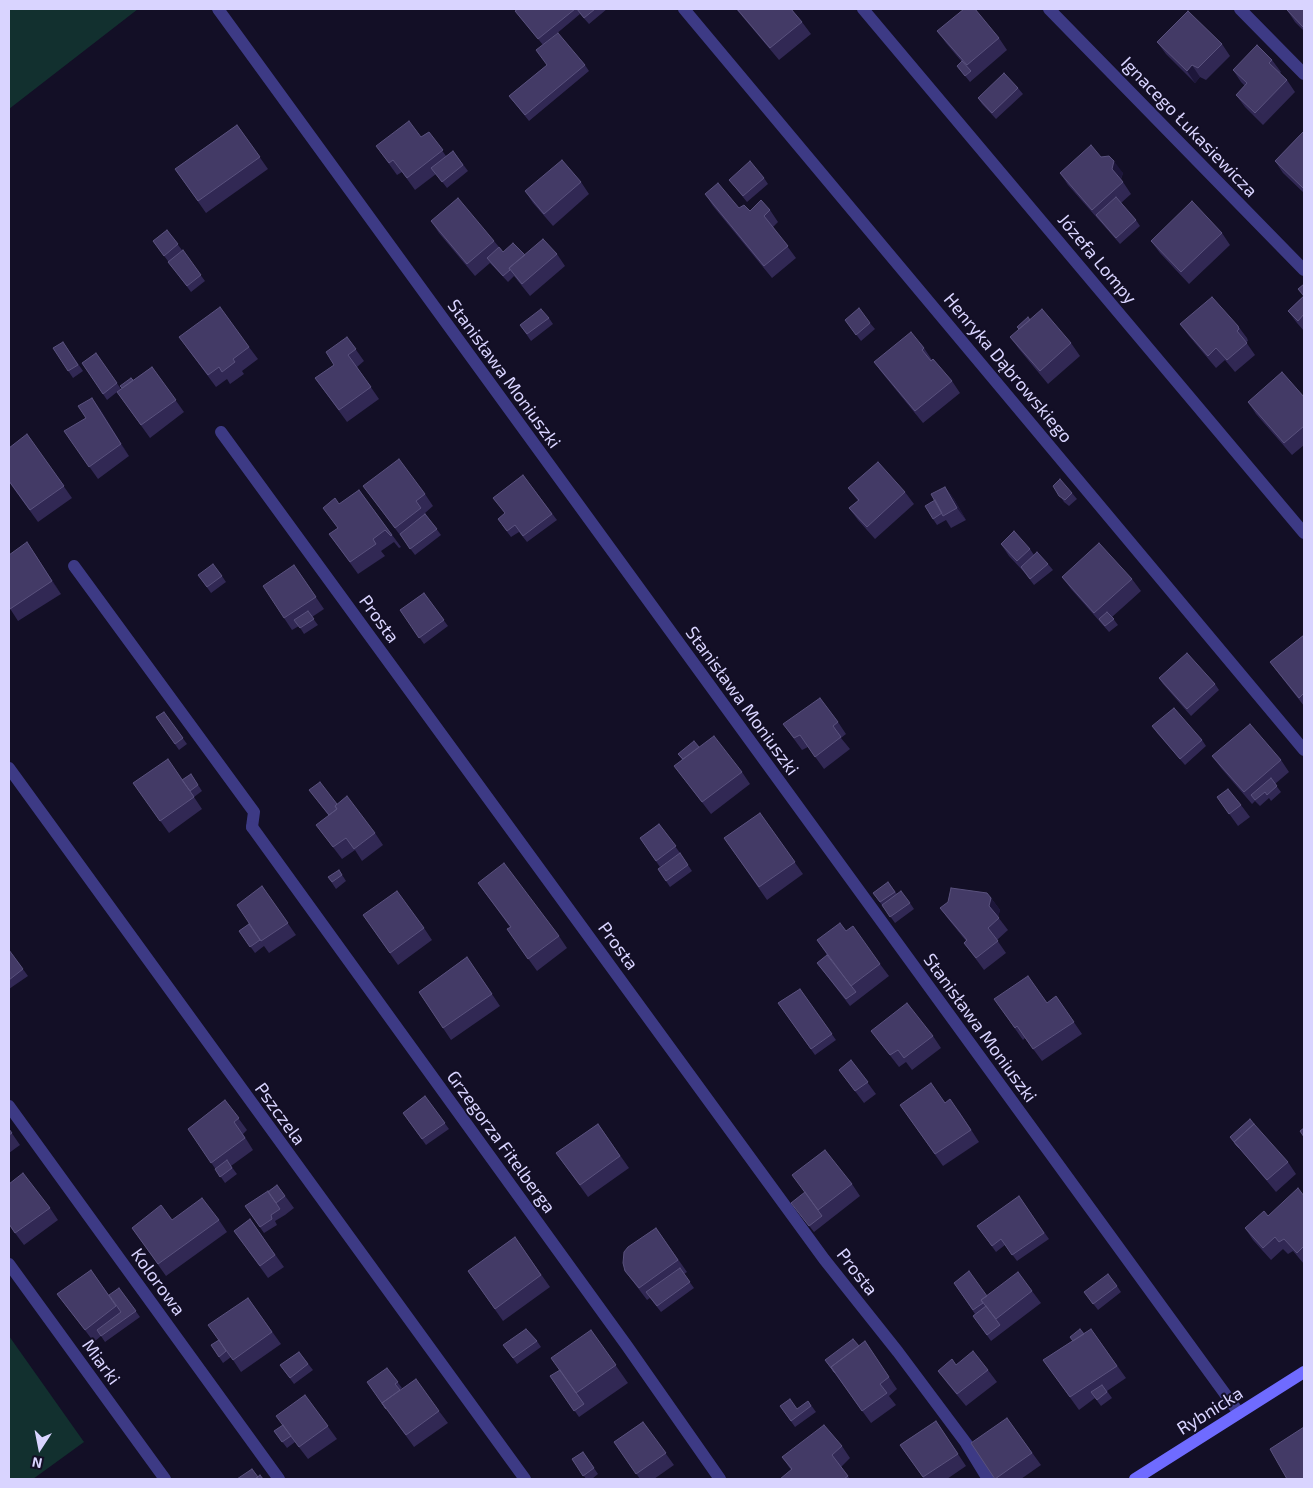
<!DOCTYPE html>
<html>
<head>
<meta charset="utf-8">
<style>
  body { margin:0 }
  #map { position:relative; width:1313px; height:1488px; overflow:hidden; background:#130f26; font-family:"Exo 2",sans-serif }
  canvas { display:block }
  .frame { position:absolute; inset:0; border:10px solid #d9d4ff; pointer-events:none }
  .north { position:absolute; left:15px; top:1423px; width:50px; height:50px; -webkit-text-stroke:4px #130f26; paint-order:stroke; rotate:191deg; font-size:14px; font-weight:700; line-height:20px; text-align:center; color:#d9d4ff }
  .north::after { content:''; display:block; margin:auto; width:18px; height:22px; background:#d9d4ff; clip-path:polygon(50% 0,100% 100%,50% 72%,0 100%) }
</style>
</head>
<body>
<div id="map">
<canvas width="1313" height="1488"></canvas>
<div class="frame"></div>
<div class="north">N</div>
</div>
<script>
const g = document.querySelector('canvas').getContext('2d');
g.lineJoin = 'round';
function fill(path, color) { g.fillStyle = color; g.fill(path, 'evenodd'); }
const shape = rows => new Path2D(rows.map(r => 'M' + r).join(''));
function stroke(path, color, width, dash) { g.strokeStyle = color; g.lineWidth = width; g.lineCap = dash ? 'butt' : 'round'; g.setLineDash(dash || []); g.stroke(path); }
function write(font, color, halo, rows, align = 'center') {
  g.font = font + ' "Exo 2",sans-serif'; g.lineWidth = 4; g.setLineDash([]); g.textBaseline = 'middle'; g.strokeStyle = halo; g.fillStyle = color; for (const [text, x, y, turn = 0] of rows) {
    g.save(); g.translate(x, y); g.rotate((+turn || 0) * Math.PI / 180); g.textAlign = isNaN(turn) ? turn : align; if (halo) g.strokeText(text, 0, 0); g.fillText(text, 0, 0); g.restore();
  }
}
fill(shape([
  [9,9,138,9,9,109],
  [9,1336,84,1442,33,1479,9,1479]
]), '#12302f');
stroke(shape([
  [74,566,254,812,252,827]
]), '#3d3a85', 12);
stroke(shape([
  [218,9,1239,1413],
  [684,9,1304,750],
  [863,9,1304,533],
  [1049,9,1304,270],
  [1240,9,1304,74],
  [221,432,824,1259,898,1352,966,1443,988,1479],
  [9,768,525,1479],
  [252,827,627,1346,720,1479],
  [9,1106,279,1479],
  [9,1264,165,1479]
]), '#3d3a85', 12);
stroke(shape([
  [1135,1479,1304,1372]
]), '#6f6bff', 12);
fill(shape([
  [518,9,607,9,589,24,580,14,543,45,585,65,589,71,529,121,509,96,547,65,543,45,515,11],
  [736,9,791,9,802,22,811,34,779,60],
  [1304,9,1304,31,1295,22,1287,10],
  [937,31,999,38,1007,50,970,82,957,66,962,62,946,43],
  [1157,42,1222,44,1230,56,1206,80,1200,77,1195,83,1166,54],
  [1272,60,1281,72,1280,73,1287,80,1295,92,1263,125,1245,107,1236,95,1245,86,1241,82,1233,70],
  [1018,88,1023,94,996,119,982,104,978,98],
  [237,125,268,169,206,213,175,169],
  [1304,131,1304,193,1283,173,1275,161],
  [429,132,446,156,453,151,468,171,447,188,436,174,415,190,402,172,397,175,376,146,421,137],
  [1101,157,1123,173,1121,179,1131,194,1121,203,1136,220,1140,226,1120,244,1068,185,1060,173],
  [764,178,768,184,747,202,729,180],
  [581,182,589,194,553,226,533,203,525,191],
  [705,194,739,208,750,211,770,210,778,222,773,227,796,258,772,278,713,206],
  [431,221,494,241,499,247,503,252,525,255,557,254,565,266,530,296,514,276,508,282,490,263,475,276,439,233],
  [167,230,205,281,191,292,153,241],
  [1222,233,1230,245,1189,284,1160,253,1151,241],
  [1304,284,1304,331,1297,323,1288,311,1303,296,1298,289],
  [549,318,553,324,531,341,520,325],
  [845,320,870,323,875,329,861,341],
  [1030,320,1071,343,1080,356,1048,384,1019,349,1010,337,1019,330,1017,327],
  [1180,324,1238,326,1247,338,1248,341,1246,342,1255,355,1235,372,1225,360,1216,368,1189,336],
  [179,337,249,347,258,359,242,371,244,374,230,384,227,379,216,387],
  [347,337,364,361,357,367,379,399,347,422,315,378,334,365],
  [63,342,83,371,73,378,53,348],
  [924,348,932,360,952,381,960,393,923,423,883,374,874,362],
  [96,353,121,389,152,367,184,412,150,438,117,392,107,400,82,363],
  [1304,397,1304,445,1292,455,1256,414,1248,402],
  [92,398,129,456,98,479,64,431,86,418],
  [27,434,72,498,38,522,9,482],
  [523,475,557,520,527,542,519,532,511,537,502,525,505,513,493,498],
  [363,486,425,494,433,506,425,513,441,535,415,555,403,539],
  [1053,486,1072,493,1077,499,1069,506,1064,502],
  [945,487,954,499,966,520,951,528,946,520,937,525,933,519,935,500],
  [848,488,905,492,914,504,875,539,858,520,849,508,858,501],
  [359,490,401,547,399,548,394,542,381,551,385,556,358,574,329,534,338,529,339,504],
  [1001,544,1030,549,1034,555,1048,564,1053,570,1034,585,1024,572,1009,556],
  [35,554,61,594,18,621,9,607],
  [294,565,324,609,312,617,318,625,304,634,299,626,292,630,284,618],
  [198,575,222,576,226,582,211,593],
  [1062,577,1132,579,1141,591,1112,617,1118,625,1109,632,1071,589],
  [424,593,448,626,424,644,400,610],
  [1304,635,1304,706,1279,674,1270,662],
  [1159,678,1215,684,1219,690,1191,716,1163,684],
  [164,712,187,744,179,750,156,717],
  [838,722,846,734,841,738,850,749,824,769,808,747,802,750,783,724],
  [1152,726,1202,740,1206,746,1185,765,1157,733],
  [699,747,742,772,750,784,711,814,674,766,682,760,678,754],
  [1212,756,1281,760,1289,772,1275,784,1281,792,1271,801,1269,798,1260,806,1255,801,1252,804,1221,768],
  [191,774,202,791,194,797,202,809,169,833,133,783,182,780],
  [309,790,375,833,383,845,362,861,355,850,342,859,316,825,329,816],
  [1217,797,1241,805,1250,817,1238,826],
  [760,813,803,874,767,900,724,838],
  [659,824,680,853,660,867,640,838],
  [680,853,692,871,670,887,658,869],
  [339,870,346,881,336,889,328,877],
  [888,882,897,894,910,903,914,909,895,923,873,893],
  [478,883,559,936,567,948,537,971,507,929,510,927],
  [262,886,296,935,269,953,264,946,255,953,239,931,249,924],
  [991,898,1000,910,998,917,1008,930,997,940,1006,953,984,970,964,943,966,941,949,920,940,908],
  [363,915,424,928,432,940,398,965],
  [846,931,880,964,889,976,850,1006,817,963,827,955,817,940],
  [9,950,28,976,9,989],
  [467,957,500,1006,451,1040,419,992],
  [800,989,836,1040,815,1055,778,1003],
  [1056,996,1082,1034,1042,1061,1025,1038,1023,1040,994,999,1047,1003],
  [871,1031,933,1036,941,1048,912,1070,906,1062,899,1067],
  [851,1060,876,1094,864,1103,839,1070],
  [425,1096,449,1129,426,1145,403,1113],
  [225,1100,247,1130,243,1134,253,1150,231,1166,237,1174,225,1183,188,1129],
  [945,1102,959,1111,979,1142,943,1166,900,1105],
  [598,1124,629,1168,588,1197,556,1153],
  [9,1129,20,1145,9,1153],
  [1230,1137,1288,1162,1296,1174,1276,1192],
  [9,1182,50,1208,58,1220,24,1245,9,1225],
  [852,1184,860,1196,814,1232,791,1203],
  [277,1185,294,1208,285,1215,275,1221,277,1225,264,1233,245,1206],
  [1019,1196,1049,1239,1017,1261,1005,1245,996,1252,977,1226],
  [1304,1196,1304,1264,1293,1251,1288,1254,1283,1249,1271,1260,1253,1240,1245,1228],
  [250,1219,284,1267,268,1278,234,1231],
  [172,1220,219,1220,227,1232,166,1276,132,1228],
  [656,1228,687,1272,684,1274,694,1288,661,1312,650,1298,647,1300,625,1271],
  [515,1237,550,1287,503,1321,468,1271],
  [91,1270,121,1312,119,1288,140,1317,105,1342,101,1336,94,1342,57,1294],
  [954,1283,987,1296,1032,1291,1041,1303,991,1341,973,1316,975,1314],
  [1117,1286,1121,1292,1098,1310,1084,1292],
  [248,1298,281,1344,241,1372,231,1357,223,1363,211,1345,219,1340],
  [1091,1329,1126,1378,1107,1391,1112,1398,1101,1406,1095,1398,1079,1410,1043,1360],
  [591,1330,628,1383,579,1417,550,1376,560,1370],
  [537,1341,541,1347,517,1364,503,1345],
  [865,1341,897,1389,889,1396,896,1405,871,1423,825,1360,859,1346],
  [299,1352,313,1370,294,1384,280,1365],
  [956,1365,988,1370,997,1382,966,1406,947,1383,938,1371],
  [387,1368,402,1388,399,1390,439,1411,448,1423,414,1447,367,1382],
  [305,1395,337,1439,308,1459,295,1442,287,1448,274,1431,283,1425],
  [808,1401,816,1412,795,1427,780,1406,797,1409],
  [1007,1418,1041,1465,1021,1479,996,1479],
  [936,1421,966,1466,947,1479,924,1479,900,1445],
  [643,1422,674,1465,654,1479,640,1479,614,1442],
  [842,1446,850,1458,841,1467,850,1479,781,1479,791,1470,782,1457],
  [583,1452,598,1474,592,1479,586,1479,572,1459]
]), '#312854');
fill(shape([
  [1192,65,1200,77,1195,83,1187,71],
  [1114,161,1123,173,1120,181,1112,169],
  [92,398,101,410,129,456,121,444],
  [945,487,954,499,966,520,957,508],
  [27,542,35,554,61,594,52,581],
  [991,898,1000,910,998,918,989,906]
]), '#1d163a');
const building = shape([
  [518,9,575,9,538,39,515,11,518,9],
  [577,9,595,9,584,18,577,9],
  [737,9,791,9,802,22,770,48,737,9],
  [964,9,975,9,999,38,967,65,937,31,964,9],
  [1288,9,1304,9,1304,28,1287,10,1288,9],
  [1188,11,1222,44,1198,68,1192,65,1187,71,1157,42,1188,11],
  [558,33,585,65,525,115,509,96,547,65,536,50,558,33],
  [1257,45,1272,60,1269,63,1287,80,1255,113,1236,95,1247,83,1233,70,1257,45],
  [962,61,971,71,965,76,957,66,962,61],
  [1004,73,1018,88,992,113,978,98,1004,73],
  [409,121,421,137,429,132,443,150,407,178,393,160,389,163,376,146,409,121],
  [237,125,260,157,198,201,175,169,237,125],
  [1304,131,1304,189,1275,161,1304,131],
  [1091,145,1101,157,1109,156,1114,161,1112,169,1123,182,1092,210,1060,173,1091,145],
  [453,151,463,165,442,182,431,168,453,151],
  [562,160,581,182,544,214,525,191,562,160],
  [750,161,764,178,743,196,729,180,750,161],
  [718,183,739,208,744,205,750,211,761,200,770,210,764,216,788,246,764,266,705,194,718,183],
  [1116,197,1136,220,1116,238,1096,215,1116,197],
  [458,198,494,241,467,264,431,221,458,198],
  [1192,201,1222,233,1181,272,1151,241,1192,201],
  [167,230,178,244,164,256,153,241,167,230],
  [543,239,557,254,522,284,509,268,543,239],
  [513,243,525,255,509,268,510,270,503,276,487,258,499,247,503,252,513,243],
  [183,250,201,275,187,286,168,262,183,250],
  [1304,284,1304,296,1298,289,1304,284],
  [1304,296,1304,314,1298,321,1288,311,1304,296],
  [1212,297,1238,326,1239,329,1237,331,1247,343,1227,360,1216,348,1208,356,1180,324,1212,297],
  [220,307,249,347,233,359,235,362,222,372,219,367,208,375,179,337,220,307],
  [859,308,870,323,856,335,845,320,859,308],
  [541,309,549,318,527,334,520,325,541,309],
  [1042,309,1071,343,1040,371,1010,337,1042,309],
  [1028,317,1030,320,1019,329,1017,327,1028,317],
  [911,332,924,348,922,350,931,361,933,359,952,381,915,411,874,362,911,332],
  [347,337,356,349,348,355,371,387,339,410,315,378,334,365,326,352,347,337],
  [63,342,78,365,68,371,53,348,63,342],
  [96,353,117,383,103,394,82,363,96,353],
  [152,367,176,400,141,425,117,392,152,367],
  [1282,372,1304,397,1304,426,1284,443,1248,402,1282,372],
  [131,378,133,380,122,388,120,386,131,378],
  [92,398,121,444,89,467,64,431,86,418,78,406,92,398],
  [27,434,64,486,30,510,9,481,9,448,27,434],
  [399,459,425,494,416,501,421,508,395,528,363,486,399,459],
  [878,462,905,492,867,527,849,508,859,500,848,488,878,462],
  [523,475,552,514,523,536,515,525,507,531,498,519,505,513,493,498,523,475],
  [1060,479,1072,493,1065,500,1059,496,1053,486,1060,479],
  [945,487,957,508,943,516,931,494,945,487],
  [359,490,392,535,391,536,385,530,373,539,376,544,350,562,329,534,338,528,323,508,335,498,339,504,359,490],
  [935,500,942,513,933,519,925,506,935,500],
  [425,514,437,529,410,549,400,534,425,514],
  [1014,531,1030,549,1017,561,1001,544,1014,531],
  [27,542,52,581,10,609,9,607,9,555,27,542],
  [1099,543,1132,579,1094,613,1062,577,1099,543],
  [1037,552,1048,564,1030,579,1021,567,1037,552],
  [213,564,222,576,207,587,198,575,213,564],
  [294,565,316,597,284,618,263,586,294,565],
  [424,593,444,620,419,638,400,610,424,593],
  [308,611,314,619,300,628,294,620,308,611],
  [1107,612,1114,619,1105,626,1099,619,1107,612],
  [1304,635,1304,693,1299,698,1270,662,1304,635],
  [1187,653,1215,684,1187,709,1159,678,1187,653],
  [820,698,838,722,833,726,841,737,815,757,800,735,794,738,783,724,820,698],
  [1174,708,1202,740,1180,759,1152,726,1174,708],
  [164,712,183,738,175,744,156,717,164,712],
  [1250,724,1281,760,1244,792,1212,756,1250,724],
  [714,736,742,772,702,802,674,766,714,736],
  [694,741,699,747,683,759,678,754,694,741],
  [168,759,194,797,160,821,133,783,168,759],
  [191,774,198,785,190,791,182,780,191,774],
  [1271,778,1277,786,1267,795,1265,792,1255,800,1251,795,1271,778],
  [320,782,337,804,335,806,337,809,329,815,309,790,320,782],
  [1228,789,1241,805,1229,814,1217,797,1228,789],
  [347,796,375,833,354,849,346,838,333,847,316,825,337,809,335,806,347,796],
  [760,813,795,862,759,887,724,838,760,813],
  [659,824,676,846,656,861,640,838,659,824],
  [680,853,688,865,666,881,658,869,680,853],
  [504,863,559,936,528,959,507,929,511,927,478,883,504,863],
  [339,870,342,875,332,882,328,877,339,870],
  [888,882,895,892,880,902,873,893,888,882],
  [262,886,288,923,261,941,237,905,262,886],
  [951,888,987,893,991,898,989,906,999,918,988,928,998,941,976,958,964,943,967,940,940,908,948,902,951,888],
  [397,891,424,928,390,953,363,915,397,891],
  [901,891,910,903,890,917,882,905,901,891],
  [840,923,846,931,853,926,880,964,851,986,817,940,840,923],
  [249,924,260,940,250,947,239,931,249,924],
  [9,950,23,969,9,980,9,950],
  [827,955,856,992,846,999,817,963,827,955],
  [467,957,492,994,443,1028,419,992,467,957],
  [1028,976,1047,1003,1056,996,1074,1022,1033,1049,1017,1026,1015,1028,994,999,1028,976],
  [800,989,832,1034,811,1049,778,1003,800,989],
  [907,1003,933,1036,904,1058,898,1050,890,1055,871,1031,907,1003],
  [851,1060,868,1082,855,1091,839,1070,851,1060],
  [931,1083,945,1103,950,1099,971,1130,935,1154,900,1105,931,1083],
  [425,1096,445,1123,422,1139,403,1113,425,1096],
  [225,1100,239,1118,234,1122,245,1138,211,1163,188,1129,225,1100],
  [1250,1119,1254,1124,1234,1142,1239,1148,1230,1137,1250,1119],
  [598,1124,620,1156,580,1185,556,1153,598,1124],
  [1254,1124,1288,1162,1267,1180,1234,1142,1254,1124],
  [1304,1128,1304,1137,1300,1131,1304,1128],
  [9,1129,12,1133,9,1135,9,1129],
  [825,1150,852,1184,818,1210,792,1175,825,1150],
  [227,1160,232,1168,220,1177,215,1169,227,1160],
  [23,1173,50,1208,15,1233,9,1224,9,1184,23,1173],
  [277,1185,285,1196,276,1203,268,1192,277,1185],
  [1298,1188,1304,1196,1304,1246,1297,1253,1284,1239,1279,1242,1275,1237,1263,1248,1245,1228,1264,1211,1268,1216,1298,1188],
  [268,1191,280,1209,271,1215,272,1219,260,1227,245,1206,268,1191],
  [805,1192,822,1216,809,1226,791,1203,805,1192],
  [1019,1196,1044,1233,1012,1255,1001,1239,992,1246,977,1226,1019,1196],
  [202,1198,219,1220,158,1264,132,1228,161,1205,172,1220,202,1198],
  [250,1219,275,1255,260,1266,234,1231,250,1219],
  [656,1228,678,1260,639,1288,625,1271,623,1263,624,1252,628,1247,656,1228],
  [515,1237,541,1275,495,1309,468,1271,515,1237],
  [680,1268,690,1282,657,1306,646,1292,680,1268],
  [91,1270,116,1306,85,1330,57,1294,91,1270],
  [969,1271,987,1296,981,1300,983,1303,973,1310,954,1283,969,1271],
  [1018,1272,1032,1291,996,1319,981,1300,1018,1272],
  [1108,1274,1117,1286,1093,1304,1084,1292,1108,1274],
  [119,1288,136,1311,101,1336,97,1330,121,1312,109,1295,119,1288],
  [248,1298,272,1332,233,1360,208,1325,248,1298],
  [986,1306,1000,1325,987,1335,973,1316,986,1306],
  [526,1329,537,1341,513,1358,503,1345,526,1329],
  [1080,1329,1084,1334,1073,1341,1070,1337,1080,1329],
  [1091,1329,1117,1366,1070,1397,1043,1360,1091,1329],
  [591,1330,616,1365,576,1393,551,1358,591,1330],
  [853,1339,859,1346,831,1367,835,1373,825,1360,853,1339],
  [219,1340,226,1351,219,1357,211,1345,219,1340],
  [865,1341,889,1377,880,1384,887,1393,862,1411,831,1367,865,1341],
  [973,1351,988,1370,957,1394,938,1371,952,1359,956,1365,973,1351],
  [299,1352,308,1364,290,1378,280,1365,299,1352],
  [387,1368,398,1382,395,1384,400,1390,382,1403,386,1409,367,1382,387,1368],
  [560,1370,584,1404,574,1411,550,1376,560,1370],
  [416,1379,439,1411,406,1435,382,1403,416,1379],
  [1102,1385,1107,1392,1097,1400,1091,1392,1102,1385],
  [305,1395,328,1426,299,1447,276,1416,305,1395],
  [790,1399,797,1409,808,1401,811,1406,791,1421,780,1406,790,1399],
  [1007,1418,1032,1453,995,1479,971,1443,1007,1418],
  [936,1421,958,1454,923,1477,900,1445,936,1421],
  [643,1422,666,1453,636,1474,614,1442,643,1422],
  [283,1425,291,1436,282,1442,274,1431,283,1425],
  [824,1425,842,1446,832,1455,848,1476,844,1479,780,1479,792,1469,782,1457,824,1425],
  [1304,1427,1304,1479,1287,1479,1270,1449,1304,1427],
  [583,1452,594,1468,583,1476,572,1459,583,1452],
  [252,1469,258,1477,255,1479,237,1479,252,1469],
  [260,1475,263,1479,255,1479,260,1475]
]);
fill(building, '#433a66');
stroke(building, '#5a527e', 1);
write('18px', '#d9d4ff', '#130f26', [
  ["Ignacego Łukasiewicza",1189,127,46],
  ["Józefa Lompy",1097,259,50],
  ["Henryka Dąbrowskiego",1008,368,50],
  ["Stanisława Moniuszki",504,374,54],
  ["Prosta",379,619,54],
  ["Stanisława Moniuszki",742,701,54],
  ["Prosta",618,946,54],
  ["Stanisława Moniuszki",980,1028,54],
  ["Pszczela",280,1114,54],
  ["Grzegorza Fitelberga",501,1142,54],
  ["Prosta",857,1272,52],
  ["Kolorowa",158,1282,54],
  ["Miarki",101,1362,54],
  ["Rybnicka",1210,1411,-32]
]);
</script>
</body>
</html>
